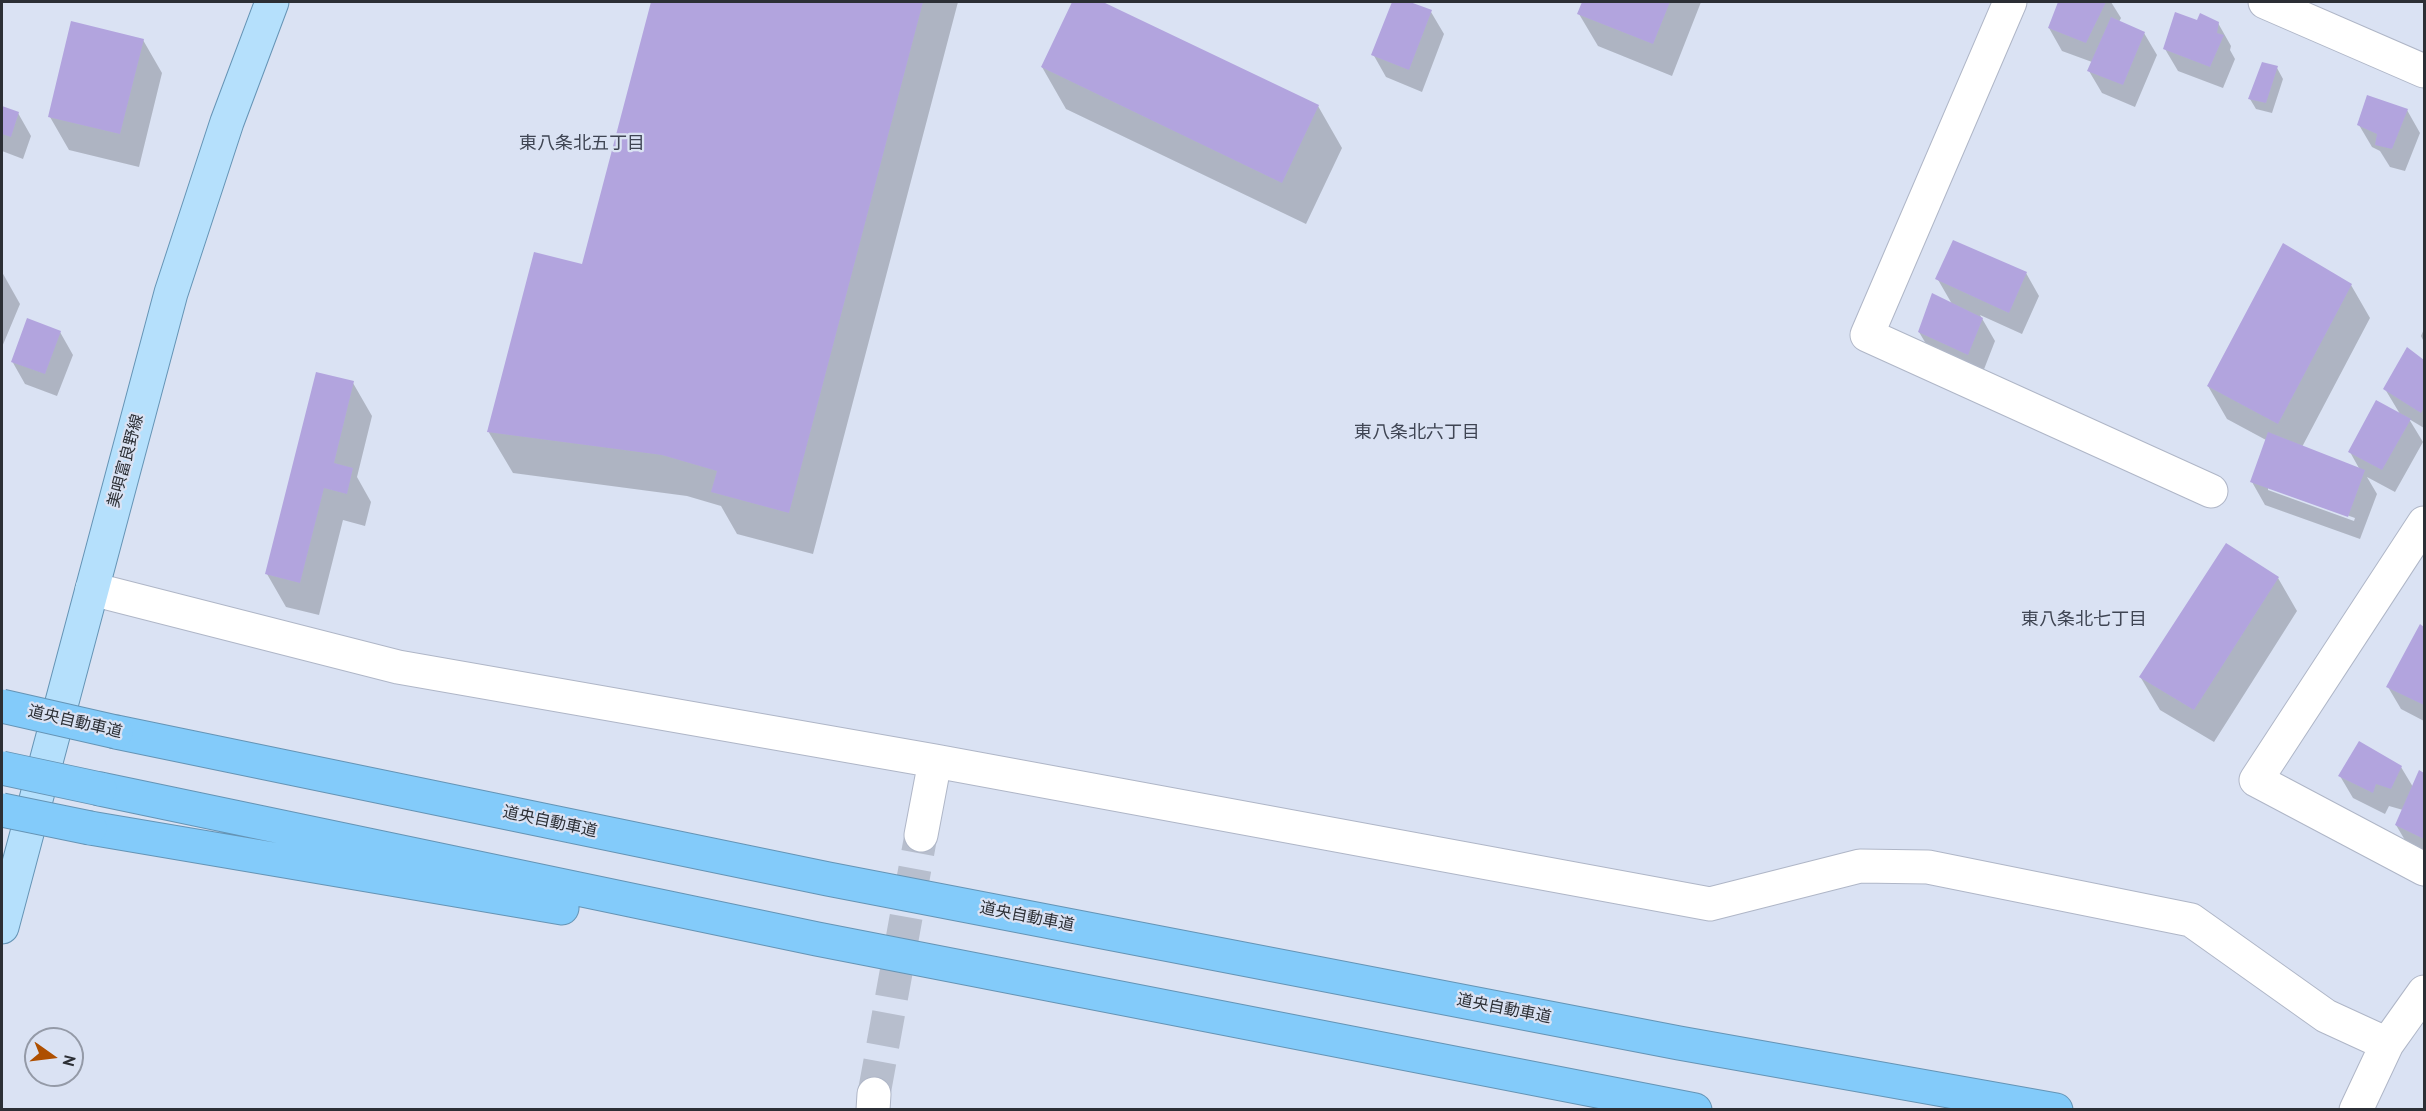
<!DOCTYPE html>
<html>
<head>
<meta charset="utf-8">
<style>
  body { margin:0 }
  #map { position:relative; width:2426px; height:1111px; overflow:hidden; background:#dae2f3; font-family:"PT Sans",sans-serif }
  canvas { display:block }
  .frame { position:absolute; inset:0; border:3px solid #2c2f35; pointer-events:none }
  .north { position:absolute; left:24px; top:1027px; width:60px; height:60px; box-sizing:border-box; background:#dae2f3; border:2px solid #949aa7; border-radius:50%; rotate:104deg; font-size:16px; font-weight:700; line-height:24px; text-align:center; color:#2c2f35 }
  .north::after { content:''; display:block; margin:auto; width:21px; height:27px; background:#ae4f00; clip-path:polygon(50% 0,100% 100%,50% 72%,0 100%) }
</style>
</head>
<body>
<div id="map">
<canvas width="2426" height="1111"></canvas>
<div class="frame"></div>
<div class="north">N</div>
</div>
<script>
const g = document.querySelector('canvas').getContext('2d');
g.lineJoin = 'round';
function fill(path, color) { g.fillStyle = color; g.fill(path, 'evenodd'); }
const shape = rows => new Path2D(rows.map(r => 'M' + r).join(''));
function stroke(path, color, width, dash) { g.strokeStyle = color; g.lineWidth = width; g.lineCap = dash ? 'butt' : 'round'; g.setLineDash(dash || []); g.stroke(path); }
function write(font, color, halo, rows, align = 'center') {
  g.font = font + ' "PT Sans","Noto Sans JP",sans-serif'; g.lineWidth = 4.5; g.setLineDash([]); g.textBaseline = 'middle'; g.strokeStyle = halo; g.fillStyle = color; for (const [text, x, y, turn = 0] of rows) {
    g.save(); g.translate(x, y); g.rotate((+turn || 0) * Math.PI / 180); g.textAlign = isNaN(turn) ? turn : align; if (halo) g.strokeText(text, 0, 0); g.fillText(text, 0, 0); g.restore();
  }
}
fill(shape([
  [653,2,958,2,813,554,737,534,721,506,687,496,513,473,488,431,583,266],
  [1074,2,1100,2,1318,106,1342,148,1306,224,1066,109,1042,67],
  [1394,2,1406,2,1431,12,1444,34,1422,92,1386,77,1373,54],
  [1583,2,1701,2,1672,76,1598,46,1579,14],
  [2060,2,2111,2,2121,18,2119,22,2144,33,2157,55,2135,107,2102,93,2089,71,2092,62,2062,51,2049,28],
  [2198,22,2218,23,2231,46,2230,50,2235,59,2223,88,2178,71,2165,49],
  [143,40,162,73,139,167,69,150,50,117],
  [2277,68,2283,79,2272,113,2256,109,2250,99],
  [2,108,18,113,31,136,23,159,2,151],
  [2407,110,2420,133,2405,171,2390,167,2380,151,2372,147,2359,125],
  [2,272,20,304,2,347],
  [2026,273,2039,296,2022,334,1980,315,1995,341,1981,377,1932,354,1919,332,1952,304,1937,278],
  [2351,285,2370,318,2302,447,2360,470,2350,452,2400,414,2385,389,2407,350,2424,362,2424,428,2409,419,2423,442,2395,492,2367,477,2377,494,2360,539,2265,505,2252,482,2266,440,2227,419,2208,386],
  [2268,487,2355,518,2354,521,2268,490],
  [2424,329,2424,342,2421,336],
  [60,332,73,355,57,396,25,384,12,361],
  [353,383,372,416,357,477,371,502,365,526,343,520,319,615,286,607,267,574],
  [2278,578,2297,611,2214,742,2160,710,2141,678],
  [2420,626,2424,628,2424,721,2401,709,2388,687],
  [2401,767,2413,787,2419,772,2424,775,2424,854,2409,847,2396,825,2403,810,2389,806,2385,814,2353,798,2340,776]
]), '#0003');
fill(shape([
  [651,2,923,2,789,513,711,492,717,471,662,455,487,432,534,252,582,264],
  [1072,2,1103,2,1319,105,1282,183,1041,67],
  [1392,2,1410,2,1432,10,1409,70,1371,55],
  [1582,2,1670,2,1653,44,1577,14],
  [2058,2,2106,2,2086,43,2048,28],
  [2175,12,2197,20,2200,13,2219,22,2217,33,2224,35,2210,67,2163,49],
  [2111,17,2145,32,2123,85,2087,71],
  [71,21,144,39,120,134,48,117],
  [2262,62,2278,66,2266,103,2248,99],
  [2367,95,2408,109,2392,149,2375,145,2377,134,2357,125],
  [2,106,19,112,11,137,2,134],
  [1953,240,2027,272,2009,313,1935,279],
  [2283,243,2352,284,2278,424,2207,386],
  [1932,293,1983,318,1968,355,1918,332],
  [27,318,61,331,45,374,11,362],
  [2407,347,2424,360,2424,407,2421,413,2383,389],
  [316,372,354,381,334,463,353,468,347,494,324,488,300,583,265,574],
  [2376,400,2411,419,2382,470,2348,452],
  [2268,432,2365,470,2348,517,2250,482],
  [2226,543,2279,577,2194,710,2139,677],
  [2420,624,2424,627,2424,705,2386,687],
  [2359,741,2402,766,2391,789,2376,784,2373,793,2338,776],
  [2419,770,2424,773,2424,839,2395,825]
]), '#b2a4de');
stroke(shape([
  [874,1094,921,835]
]), '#b7becd', 33, [33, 16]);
const minor = shape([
  [2010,2,1867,335,2211,491],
  [2265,2,2424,71],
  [2424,523,2256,780,2424,869],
  [92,589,398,667,935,761,1710,904,1860,866,1928,867,2191,920,2326,1016,2387,1044],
  [921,835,935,761],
  [873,1110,874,1094],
  [2356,1110,2387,1044,2424,992]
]);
const major = shape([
  [2,927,171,293,227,122,272,2]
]);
const highway = shape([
  [116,732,828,879,1679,1043,2056,1110],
  [100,789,817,939,1695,1110],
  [90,828,562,908]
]);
stroke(minor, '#afb6c7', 35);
stroke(major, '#6594b5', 35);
stroke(highway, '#6594b5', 35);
stroke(minor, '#fff', 33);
stroke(major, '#b5e0fc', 33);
stroke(highway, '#83cbfa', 33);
const highwayBridge = shape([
  [2,706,116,732],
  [2,768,100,789],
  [2,810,90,828]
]);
stroke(highwayBridge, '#6594b5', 35, []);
stroke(highwayBridge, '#83cbfa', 33);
write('16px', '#2c2f35', '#dae2f3', [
  ["美唄富良野線",126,461,-75],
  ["道央自動車道",75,722,13],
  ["道央自動車道",550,822,12],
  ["道央自動車道",1027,917,11],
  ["道央自動車道",1504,1009,11]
]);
write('18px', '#3f4553', '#dae2f3', [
  ["東八条北五丁目",582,144],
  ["東八条北六丁目",1417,433],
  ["東八条北七丁目",2084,620]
]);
</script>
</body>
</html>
